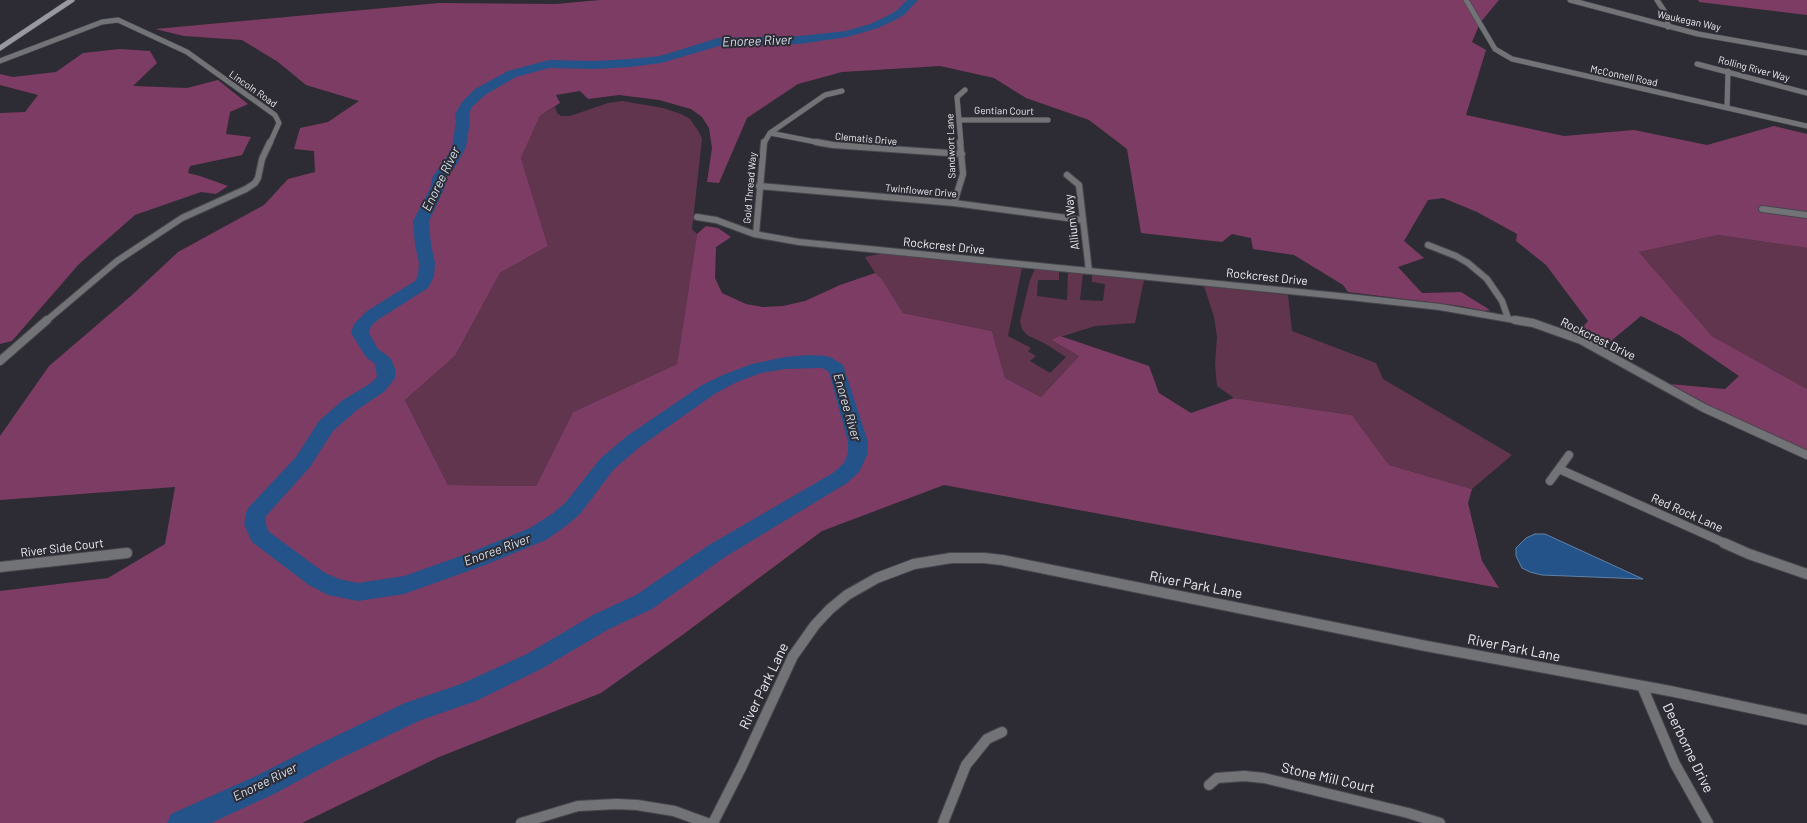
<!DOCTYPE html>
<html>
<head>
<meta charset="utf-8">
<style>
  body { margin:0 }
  canvas { display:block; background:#2d2b33 }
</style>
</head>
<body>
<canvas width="1807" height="823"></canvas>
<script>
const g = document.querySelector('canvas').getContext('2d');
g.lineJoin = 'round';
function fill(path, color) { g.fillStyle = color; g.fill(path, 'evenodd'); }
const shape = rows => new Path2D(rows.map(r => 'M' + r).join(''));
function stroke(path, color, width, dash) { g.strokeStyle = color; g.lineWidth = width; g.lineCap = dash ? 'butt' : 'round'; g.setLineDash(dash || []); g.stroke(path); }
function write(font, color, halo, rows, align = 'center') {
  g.font = font + ' Barlow,sans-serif'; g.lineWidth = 4; g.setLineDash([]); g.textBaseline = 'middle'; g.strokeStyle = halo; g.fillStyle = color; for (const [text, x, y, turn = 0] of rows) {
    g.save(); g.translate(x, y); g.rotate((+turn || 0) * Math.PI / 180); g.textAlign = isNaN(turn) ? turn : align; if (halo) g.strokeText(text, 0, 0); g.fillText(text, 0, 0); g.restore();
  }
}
fill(shape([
  [622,101,663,108,681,114,690,119,699,132,702,139,692,229,697,234,677,364,573,412,536,486,448,485,405,400,455,356,500,273,548,246,521,158,540,116,555,107,557,113,561,116,570,116,608,103],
  [1718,235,1807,248,1807,389,1712,336,1639,252],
  [884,253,1022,268,1008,336,1031,348,1028,351,1036,356,1030,361,1050,373,1066,357,1044,343,1027,335,1022,329,1020,321,1030,280,1035,269,1059,271,1059,280,1038,280,1037,296,1067,300,1068,272,1083,273,1080,300,1103,301,1105,284,1092,282,1092,273,1144,280,1135,323,1095,326,1051,340,1079,356,1041,397,1005,378,992,331,903,313,882,279,875,273,865,257],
  [1204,286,1288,295,1292,331,1376,363,1383,379,1512,455,1472,489,1389,465,1352,415,1234,398,1217,386,1215,364,1217,337,1214,317]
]), '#61354e');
fill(shape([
  [600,0,1499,0,1480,23,1472,42,1486,50,1466,115,1564,136,1634,130,1707,145,1774,126,1807,134,1807,248,1718,235,1639,252,1712,336,1807,389,1807,451,1735,419,1669,384,1725,389,1739,376,1679,335,1641,316,1605,346,1578,332,1588,321,1546,265,1516,241,1517,234,1477,212,1443,198,1428,200,1404,241,1424,258,1398,267,1422,293,1461,292,1490,310,1484,311,1461,306,1348,292,1343,285,1294,255,1253,249,1251,238,1232,234,1222,242,1141,233,1127,149,1089,120,1026,98,994,78,940,66,842,72,798,84,747,118,719,183,707,182,712,148,709,128,702,117,691,109,659,100,619,95,588,99,580,91,556,95,560,103,540,116,521,158,548,246,500,273,455,356,405,400,448,485,536,486,573,412,677,364,697,234,706,226,718,228,731,237,716,247,715,278,722,293,746,304,763,307,783,306,805,301,840,285,875,273,882,279,903,313,992,331,1005,378,1041,397,1079,356,1051,340,1060,336,1149,366,1159,393,1191,413,1234,398,1352,415,1389,465,1472,489,1468,503,1482,561,1499,588,944,485,822,531,681,636,601,693,439,757,302,823,0,823,0,591,108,578,165,544,175,487,0,500,0,436,49,366,132,295,178,252,264,205,288,179,315,172,314,151,294,149,300,128,328,122,359,101,306,85,278,62,242,40,184,36,155,29,439,3,556,4],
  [1698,0,1807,0,1807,15,1699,2],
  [120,49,150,51,157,63,133,86,187,88,218,80,248,104,230,112,226,134,251,137,242,155,190,166,188,173,200,176,228,186,216,194,201,192,135,215,79,264,12,341,0,344,0,113,25,112,38,95,0,85,0,74,13,77,56,72,83,53]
]), '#7d3c63');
const water = shape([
  [1535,534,1545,534,1643,579,1542,575,1530,572,1522,568,1516,556,1516,548,1526,538,1535,534]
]);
fill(water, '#245389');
stroke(water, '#6081a8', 1);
fill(shape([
  [907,0,918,0,904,15,895,20,878,28,847,37,800,44,719,46,661,63,630,67,595,69,549,68,516,77,485,95,472,107,469,114,470,121,466,147,457,164,447,177,444,189,429,221,431,245,435,263,434,276,428,288,379,319,371,326,369,333,378,349,389,357,392,361,395,369,395,378,385,391,357,410,333,431,310,467,266,516,266,524,268,531,307,560,325,573,339,579,358,583,404,576,469,553,530,528,552,514,566,502,600,459,627,436,702,385,725,374,752,364,785,357,808,355,826,356,832,358,843,365,868,442,868,453,859,472,847,483,725,557,652,609,609,629,543,668,476,701,421,720,337,760,274,794,211,823,167,823,171,814,256,776,319,744,405,703,461,684,527,654,593,615,636,595,709,545,833,473,844,463,848,453,848,442,829,372,822,368,785,369,761,373,737,382,716,393,641,446,614,469,580,514,566,526,546,540,485,565,404,594,358,601,328,595,309,585,252,542,244,524,246,513,249,507,296,457,319,421,343,400,371,383,377,377,375,364,366,357,351,333,354,324,367,311,415,281,418,276,419,263,415,245,413,221,430,189,433,176,444,162,452,147,456,121,455,114,462,102,475,89,508,71,549,60,595,61,630,59,660,56,718,38,800,36,846,31,870,24,887,16,896,11,907,0]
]), '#245389');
const streetFar3 = shape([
  [1466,0,1495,49,1512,59,1807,126],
  [1570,0,1698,34,1807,53],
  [1657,0,1667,15,1668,27],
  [0,61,102,22,118,20,187,52,275,115,279,123,270,143],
  [1697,64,1807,93],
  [1727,108,1728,71],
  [959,120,1048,120],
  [770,133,821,143],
  [764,143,770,133,825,95,842,91],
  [961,143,957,97,965,90]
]);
const streetFar2 = shape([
  [816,142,833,145,962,154],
  [1067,175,1079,185,1089,271],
  [759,186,954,203,1082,220],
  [954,203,963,174,960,142],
  [1762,209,1807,215],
  [697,217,716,220,754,234,799,242,1349,297,1440,307,1520,321],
  [756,234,764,142],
  [1428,245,1456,256,1468,263,1487,279,1502,301,1508,318],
  [46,321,117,261,182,218,246,189,255,183,258,178,262,159,270,142]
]);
const streetFar1 = shape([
  [1515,320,1533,323,1581,340,1704,408,1807,455],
  [0,361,47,320],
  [1559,469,1727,544],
  [1550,481,1569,455]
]);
const street = shape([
  [1724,543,1749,554,1807,574],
  [0,567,127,553],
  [1642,686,1675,764,1708,823],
  [1209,785,1217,778,1244,776,1264,778,1408,813,1440,823],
  [521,823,578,806,616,804,637,805,674,811,707,823],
  [713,823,742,766,793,656,815,625,830,609,847,595,877,578,914,564,951,558,984,558,1002,560,1426,646,1670,691,1807,720],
  [943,823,966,765,987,739,1002,732]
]);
const secondary = shape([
  [0,48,72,0]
]);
stroke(streetFar3, '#48464d', 6);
stroke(streetFar2, '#48464d', 8);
stroke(streetFar1, '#48464d', 10);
stroke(street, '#48464d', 12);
stroke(secondary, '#48464d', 6);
stroke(streetFar3, '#727377', 5);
stroke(streetFar2, '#727377', 6);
stroke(streetFar1, '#727377', 8);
stroke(street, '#727377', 10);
stroke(secondary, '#999aa1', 5);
write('10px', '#ecebf0', '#2d2b33', [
  ["Waukegan Way",1689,21,12],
  ["Rolling River Way",1754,69,15],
  ["McConnell Road",1624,76,12],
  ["Lincoln Road",253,89,35],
  ["Gentian Court",1004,111,1],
  ["Clematis Drive",866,139,5],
  ["Sandwort Lane",951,146,-92],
  ["Gold Thread Way",750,188,-85],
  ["Twinflower Drive",921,191,5]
]);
write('12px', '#ecebf0', '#2d2b33', [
  ["Allium Way",1072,222,-97],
  ["Rockcrest Drive",944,246,6],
  ["Rockcrest Drive",1267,277,6],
  ["Rockcrest Drive",1598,339,26],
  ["Red Rock Lane",1687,513,24],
  ["River Side Court",62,548,-7]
]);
write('italic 13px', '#d2dfef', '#2d2b33', [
  ["Enoree River",757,41,-2],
  ["Enoree River",441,179,-64],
  ["Enoree River",847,407,74],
  ["Enoree River",497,550,-20],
  ["Enoree River",265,782,-26]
]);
write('14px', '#ecebf0', '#2d2b33', [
  ["River Park Lane",1196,585,11],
  ["River Park Lane",1514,648,11],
  ["River Park Lane",764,686,-64],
  ["Deerborne Drive",1688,748,64],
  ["Stone Mill Court",1328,778,13]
]);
</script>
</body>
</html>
